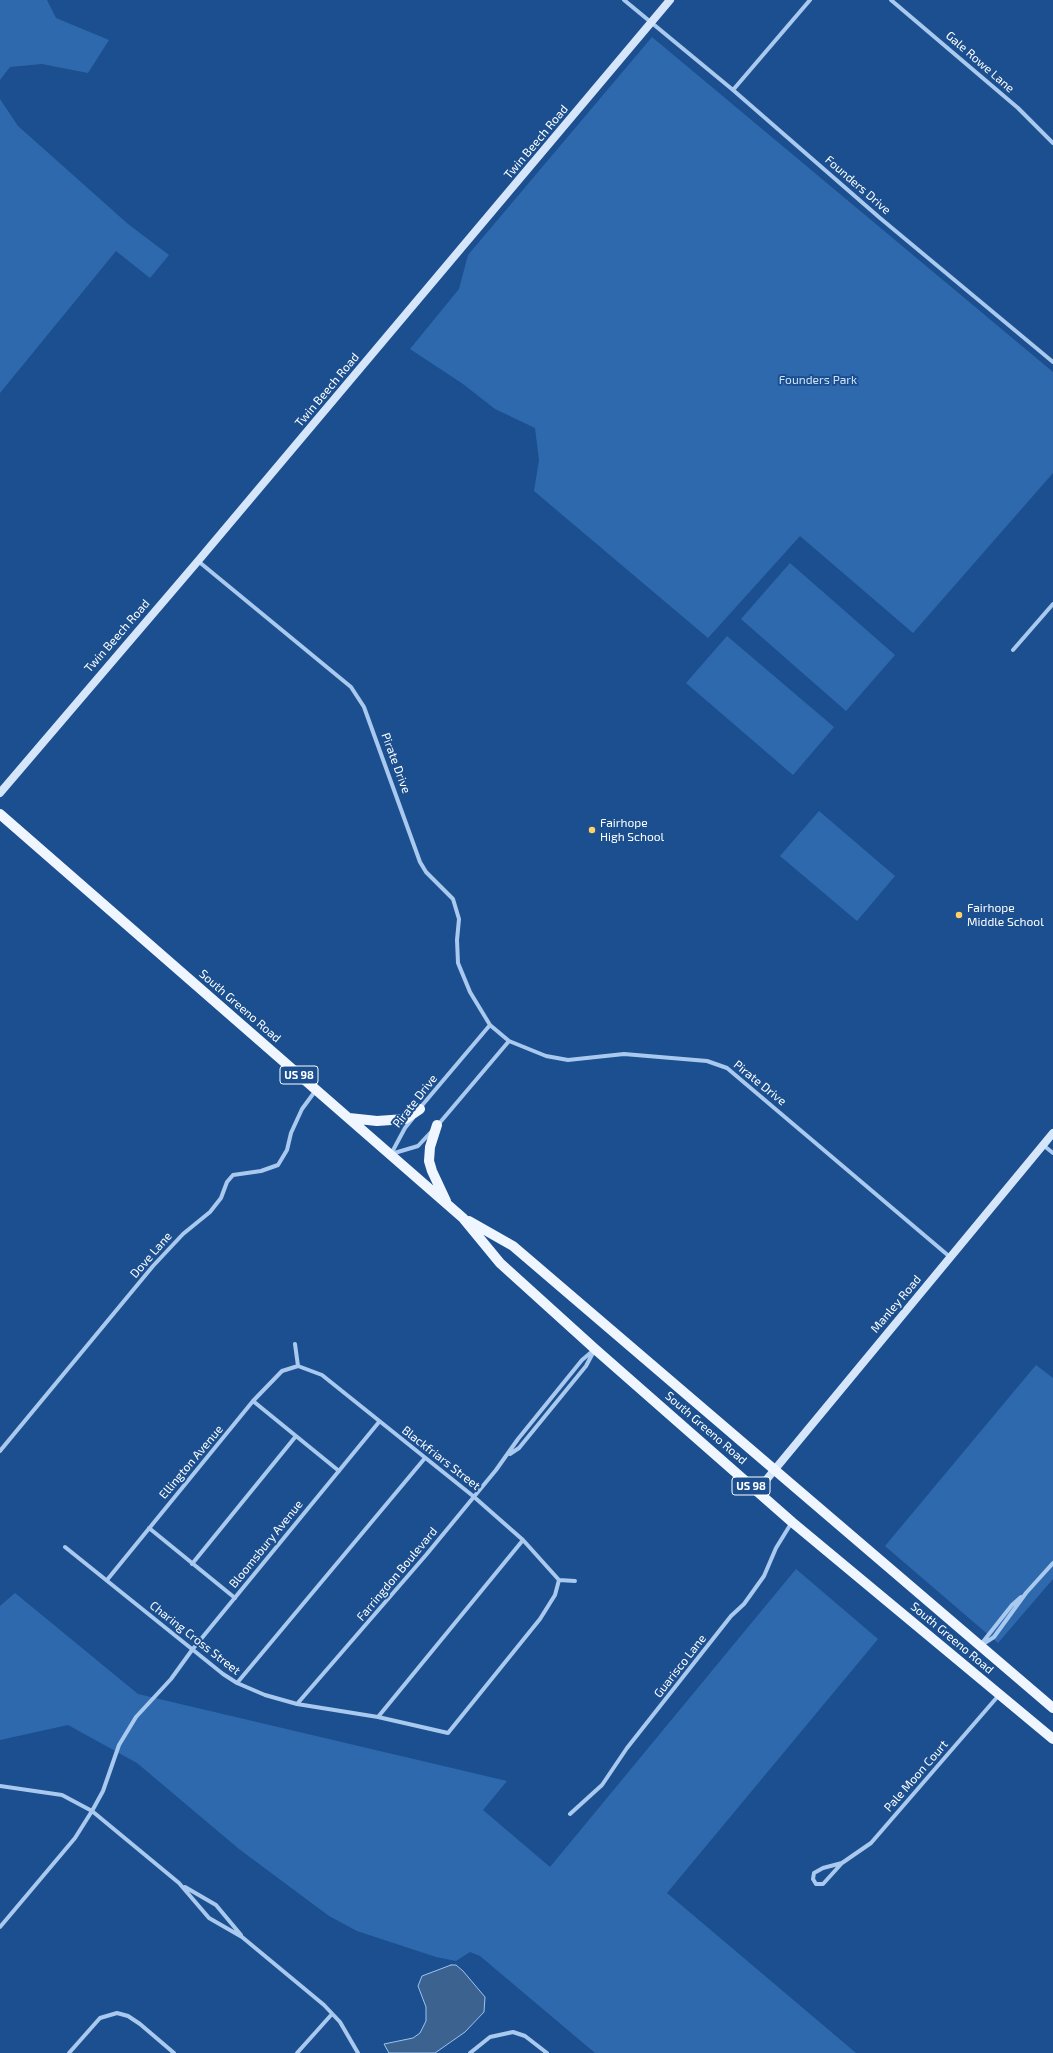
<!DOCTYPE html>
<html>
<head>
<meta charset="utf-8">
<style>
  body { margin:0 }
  canvas { display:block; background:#1b4f8f }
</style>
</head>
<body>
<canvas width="1053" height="2053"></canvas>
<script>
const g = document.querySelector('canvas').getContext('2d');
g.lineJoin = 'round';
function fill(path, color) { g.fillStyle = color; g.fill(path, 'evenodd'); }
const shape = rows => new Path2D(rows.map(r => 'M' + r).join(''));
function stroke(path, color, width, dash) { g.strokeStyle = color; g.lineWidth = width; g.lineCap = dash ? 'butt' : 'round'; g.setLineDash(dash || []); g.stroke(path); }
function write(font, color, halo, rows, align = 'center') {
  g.font = font + ' "Exo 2",sans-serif'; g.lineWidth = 4; g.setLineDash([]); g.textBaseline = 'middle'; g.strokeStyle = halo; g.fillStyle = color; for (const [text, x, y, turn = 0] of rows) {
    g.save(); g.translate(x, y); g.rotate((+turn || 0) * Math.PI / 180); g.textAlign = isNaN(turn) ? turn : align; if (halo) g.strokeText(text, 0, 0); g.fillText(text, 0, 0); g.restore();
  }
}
fill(shape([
  [0,0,47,0,56,18,109,40,88,73,42,64,10,67,0,80],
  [652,37,1053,372,1053,473,913,633,800,536,708,638,534,491,539,460,535,428,495,409,463,384,410,349,459,289,468,255],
  [0,99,18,126,128,224,169,255,150,278,116,251,0,393],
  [790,563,895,655,846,711,741,619],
  [727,636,834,727,793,775,686,683],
  [819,811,895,876,857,921,780,856],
  [1036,1365,1053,1378,1053,1579,998,1643,885,1546],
  [796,1569,878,1639,667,1893,856,2053,595,2053,480,1956,470,1952,456,1961,436,1957,357,1931,329,1916,239,1849,137,1763,68,1725,0,1740,0,1606,15,1593,138,1694,507,1781,483,1810,550,1867]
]), '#2e69ad');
const water = shape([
  [451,1965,456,1965,463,1971,485,1997,484,2012,465,2032,435,2053,389,2053,384,2044,413,2038,420,2033,426,2021,426,2007,418,1986,422,1976,451,1965]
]);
fill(water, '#3c6290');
stroke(water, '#9cc4f0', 1);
stroke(shape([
  [624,0,733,90,880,218,1053,362],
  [891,0,1018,108,1053,143],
  [733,90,810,0],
  [198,561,351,687,364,707,420,862,426,872,453,899,459,919,457,940,458,963,470,992,490,1025,509,1041,546,1056,568,1060,624,1054,707,1061,727,1068,950,1257],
  [1013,650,1053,604],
  [419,1109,490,1025],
  [437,1126,509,1041],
  [1043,1145,1053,1153],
  [391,1154,418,1146,432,1131],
  [391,1154,405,1128,413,1118],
  [295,1344,298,1366],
  [298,1366,322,1375,473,1496,523,1540,559,1580],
  [253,1401,339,1471],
  [0,1451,153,1266,183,1234,210,1212,221,1198,227,1182,233,1175,261,1171,278,1165,287,1150,291,1133,302,1109,316,1090],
  [510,1454,519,1448,586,1366,594,1351],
  [149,1528,235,1598],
  [65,1547,223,1674,237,1683,265,1695,297,1704,378,1717,448,1733,540,1619,555,1595,559,1580],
  [192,1564,296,1436],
  [107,1580,253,1401,282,1371,298,1366],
  [559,1580,575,1581],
  [982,1643,1012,1605,1021,1597],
  [980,1646,994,1637,1026,1593,1053,1563],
  [237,1683,425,1458],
  [297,1704,426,1555,496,1470,518,1439,582,1360,595,1349],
  [378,1717,523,1540],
  [0,1786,62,1795,92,1811,75,1838,0,1927],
  [570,1814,602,1785,627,1748,731,1616,744,1604,764,1576,776,1548,792,1522],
  [842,1863,871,1843,999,1695],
  [842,1863,823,1884,816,1884,813,1879,814,1873,823,1868,842,1863],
  [185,1887,216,1905,241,1935],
  [69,2053,100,2018,117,2013,128,2016,140,2024,174,2053],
  [297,2053,332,2014],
  [358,2053,340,2022,324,2005,242,1937,209,1918,179,1883,92,1811,103,1791,119,1745,136,1717,171,1679,192,1650,379,1422],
  [470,2053,490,2037,513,2032,525,2036,547,2053]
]), '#a9c9ee', 4);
stroke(shape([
  [0,793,198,561,670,0],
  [757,1491,1053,1133]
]), '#d6e6fa', 8);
stroke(shape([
  [0,814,463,1218,500,1263,595,1349,792,1522,1053,1739],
  [349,1118,377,1121,405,1119,420,1109],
  [437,1125,430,1147,429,1161,432,1171,446,1201],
  [469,1221,513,1246,1053,1708]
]), '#f0f6ff', 10);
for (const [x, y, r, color] of [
  [592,830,4,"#ffd166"],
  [959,915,4,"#ffd166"]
]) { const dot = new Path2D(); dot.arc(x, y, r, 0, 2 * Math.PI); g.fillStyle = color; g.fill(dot); stroke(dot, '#1b4f8f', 1.5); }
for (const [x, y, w] of [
  [299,1075,38],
  [751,1486,38]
]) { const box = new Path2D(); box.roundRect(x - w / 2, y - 9, w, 18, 3); g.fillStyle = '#1b4f8f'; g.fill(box); stroke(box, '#fff', 1); }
write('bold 11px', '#fff', null, [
  ["US 98",299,1075],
  ["US 98",751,1486]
]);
write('12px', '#fff', '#1b4f8f', [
  ["Gale Rowe Lane",980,62,41],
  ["Twin Beech Road",536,142,-50],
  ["Founders Drive",858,185,41],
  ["Twin Beech Road",327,390,-50],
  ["Twin Beech Road",117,636,-49],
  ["Pirate Drive",396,763,70],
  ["South Greeno Road",240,1006,41],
  ["Pirate Drive",760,1083,39],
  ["Pirate Drive",415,1101,-52],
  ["Dove Lane",151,1255,-49],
  ["Manley Road",896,1304,-50],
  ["South Greeno Road",706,1428,41],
  ["Blackfriars Street",441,1458,38],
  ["Ellington Avenue",191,1462,-50],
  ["Bloomsbury Avenue",266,1544,-51],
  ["Farringdon Boulevard",397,1574,-50],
  ["Charing Cross Street",195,1638,38],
  ["South Greeno Road",952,1638,40],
  ["Guarisco Lane",680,1666,-52],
  ["Pale Moon Court",916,1776,-49]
]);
write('12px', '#cfe3fa', '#1b4f8f', [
  ["Founders Park",818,380]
]);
write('12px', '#fff', '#1b4f8f', [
  ["Fairhope",600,823],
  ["High School",600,837],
  ["Fairhope",967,908],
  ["Middle School",967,922]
], 'left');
</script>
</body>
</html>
